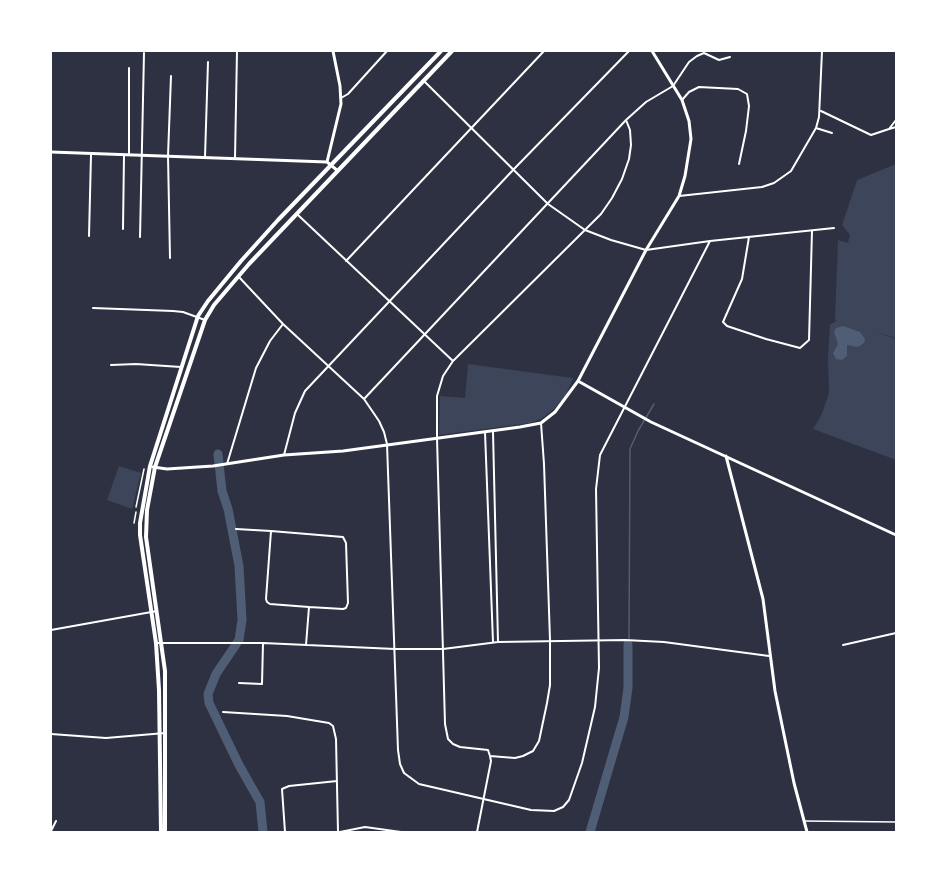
<!DOCTYPE html>
<html>
<head>
<meta charset="utf-8">
<style>
  body { margin:0 }
  #map { position:relative; width:947px; height:883px; overflow:hidden; background:#2d3142; font-family:"Fira Sans",sans-serif }
  canvas { display:block }
  .frame { position:absolute; inset:0; border:52px solid #fff; pointer-events:none }
</style>
</head>
<body>
<div id="map">
<canvas width="947" height="883"></canvas>
<div class="frame"></div>
</div>
<script>
const g = document.querySelector('canvas').getContext('2d');
g.lineJoin = 'round';
function fill(path, color) { g.fillStyle = color; g.fill(path, 'evenodd'); }
const shape = rows => new Path2D(rows.map(r => 'M' + r).join(''));
function stroke(path, color, width, dash) { g.strokeStyle = color; g.lineWidth = width; g.lineCap = dash ? 'butt' : 'round'; g.setLineDash(dash || []); g.stroke(path); }
fill(shape([
  [896,164,896,338,876,332,896,339,896,460,813,429,821,416,829,393,828,356,830,325,837,320,835,319,838,240,848,243,850,235,842,225,857,180],
  [468,364,573,378,566,395,554,409,541,419,530,423,439,435,440,396,465,398],
  [119,466,141,473,132,509,107,500]
]), '#3c4559');
fill(shape([
  [843,326,860,332,865,339,864,343,858,347,847,345,847,356,842,360,836,359,833,353,838,344,834,332,836,328]
]), '#4f5d75');
stroke(shape([
  [629,639,630,449,638,431,654,404]
]), '#4f5d75', 1.5);
stroke(shape([
  [218,454,222,491,228,509,239,566,242,620,239,640,216,674,208,694,209,703,239,765,260,802,263,832],
  [590,832,624,717,628,688,628,644]
]), '#4f5d75', 9);
stroke(shape([
  [804,821,896,822]
]), '#fff', 1.5);
stroke(shape([
  [136,507,144,469],
  [134,523,136,512]
]), '#fff', 1.5);
stroke(shape([
  [424,81,548,204,585,230,611,240,646,250,710,241,834,228],
  [341,98,348,94,387,51],
  [682,100,689,92,699,87,738,89,747,94,749,106,746,131,739,164],
  [821,111,871,135,889,129,896,120],
  [816,128,832,133],
  [889,129,896,127],
  [129,155,129,68],
  [205,157,208,62],
  [235,158,237,51],
  [679,196,762,187,774,183,791,171,816,128,819,117,822,51],
  [298,215,453,361],
  [123,229,124,155],
  [89,236,91,155],
  [140,237,144,53],
  [749,237,742,279,723,322,727,326,766,339,800,348,809,340,812,231],
  [170,258,168,156,171,76],
  [346,261,544,51],
  [238,276,283,324,364,399,379,421,384,432,387,444,398,750,400,764,404,773,419,784,531,810,554,811,563,807,569,800,582,763,595,707,599,668,596,489,600,455,710,241],
  [93,308,173,311,183,312,205,320],
  [111,365,136,364,181,367],
  [364,399,626,120,646,102,673,86,689,62,697,56,704,53,719,60,730,57],
  [485,432,493,642],
  [493,432,498,642],
  [284,455,295,413,305,391,514,169,629,51],
  [227,464,256,368,270,341,283,324],
  [236,529,271,531,343,537,346,543,348,603,346,608,343,609,309,607,270,604,267,602,266,599,271,531],
  [51,630,157,611],
  [156,643,263,643,395,649,443,649,498,642,625,640,664,642,769,656],
  [306,645,309,607],
  [843,645,896,633],
  [239,683,262,684,263,643],
  [223,712,287,716,329,723,333,726,336,739,338,832],
  [51,734,106,738,165,733],
  [490,756,515,758,523,756,533,751,539,741,547,703,550,685,550,640,544,464,541,423],
  [51,831,56,821],
  [285,832,282,789,289,786,337,781],
  [340,832,365,827,401,832],
  [477,832,491,761,490,756,488,750,460,747,453,744,448,739,445,724,437,438,437,396,443,376,453,361,601,214,612,198,622,179,629,159,631,145,630,130,626,120]
]), '#fff', 2);
stroke(shape([
  [51,152,327,162,338,171],
  [327,162,341,104,340,86,333,51],
  [578,381,651,422,896,535],
  [726,456,763,599,775,691,794,783,807,832],
  [153,467,167,469,213,466,284,455,343,451,520,427,541,423,555,412,578,381,646,250,679,196,685,176,691,139,689,121,682,100,652,51]
]), '#fff', 3);
stroke(shape([
  [161,832,159,690,156,643,140,535,140,523,150,466,198,316,208,301,241,261,278,220,441,51],
  [165,832,165,671,146,537,147,510,155,467,205,320,214,305,249,264,452,51]
]), '#fff', 4);
</script>
</body>
</html>
